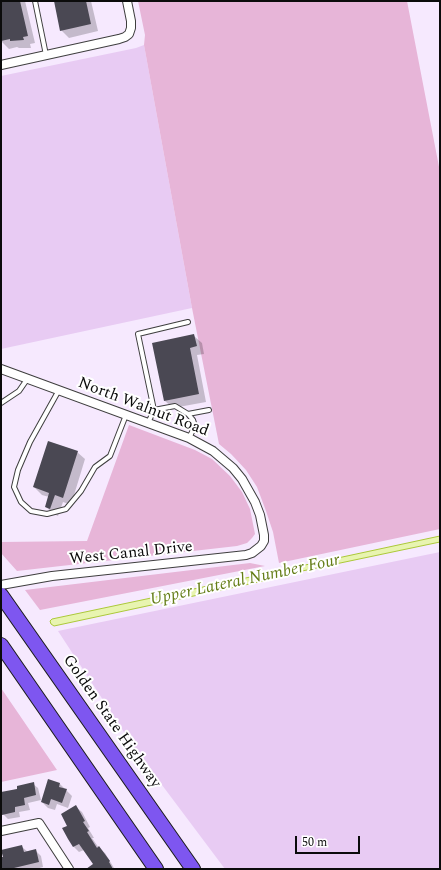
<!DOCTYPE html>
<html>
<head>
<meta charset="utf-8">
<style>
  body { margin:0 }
  #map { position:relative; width:441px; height:870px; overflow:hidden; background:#f6e9fe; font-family:Spectral,serif }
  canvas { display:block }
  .frame { position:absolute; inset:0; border:2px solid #0b0b0b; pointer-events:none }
  .scale { position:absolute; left:295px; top:836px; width:65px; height:18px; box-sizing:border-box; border:2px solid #0b0b0b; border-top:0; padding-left:5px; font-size:12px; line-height:14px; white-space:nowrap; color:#0b0b0b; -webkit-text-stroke:3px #fff; paint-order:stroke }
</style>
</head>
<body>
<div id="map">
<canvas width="441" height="870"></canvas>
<div class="frame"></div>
<div class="scale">50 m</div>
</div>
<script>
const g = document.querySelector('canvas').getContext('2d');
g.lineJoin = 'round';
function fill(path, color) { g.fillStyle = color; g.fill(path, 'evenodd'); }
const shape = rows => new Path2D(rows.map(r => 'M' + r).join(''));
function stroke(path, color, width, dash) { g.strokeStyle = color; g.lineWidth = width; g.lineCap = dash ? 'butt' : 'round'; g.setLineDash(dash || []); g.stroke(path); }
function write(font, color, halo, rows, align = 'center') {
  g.font = font + ' Spectral,serif'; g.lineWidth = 4; g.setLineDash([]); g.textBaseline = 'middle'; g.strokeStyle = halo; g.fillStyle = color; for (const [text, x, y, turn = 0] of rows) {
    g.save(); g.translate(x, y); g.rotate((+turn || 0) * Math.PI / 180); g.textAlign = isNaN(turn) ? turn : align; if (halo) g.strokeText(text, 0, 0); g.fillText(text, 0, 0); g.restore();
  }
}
fill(shape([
  [144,45,192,308,1,349,1,76,136,48],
  [440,552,440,869,225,869,135,749,58,631]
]), '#e8cbf3');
fill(shape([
  [138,1,407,1,440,172,440,529,279,563,273,532,266,511,257,487,246,470,231,454,219,444,192,308,144,45,145,35],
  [129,425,195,450,212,459,230,476,242,492,250,509,255,534,252,538,247,543,237,546,17,571,1,553,1,542,87,541],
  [250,563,265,566,40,610,25,590],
  [1,688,57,770,1,782]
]), '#e7b5d8');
const water = shape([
  [440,536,440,542,269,578,268,580,54,626,51,624,50,621,52,619,255,576,256,574,266,572,268,573,440,536]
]);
fill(water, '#e8f4b0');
stroke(water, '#abc839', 1);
fill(shape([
  [1,1,25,1,35,43,30,44,31,48,19,48,17,47,9,49,1,41],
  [55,1,91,1,98,31,69,38,61,30],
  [194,336,202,343,204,354,197,355,206,402,173,408,165,401],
  [77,452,85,459,71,505,63,502,58,516,54,514,46,507,49,497,42,495,34,487],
  [33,784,38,788,41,800,28,803,30,810,19,812,20,817,8,819,3,814,1,815,1,793,18,789],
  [60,784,72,796,68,808,57,804,55,810,48,808,42,802],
  [76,807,82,812,90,827,88,828,94,838,92,838,99,848,105,853,114,868,114,869,89,869,95,864,84,850,79,852,74,847,63,829,68,826],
  [22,847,28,852,35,850,41,856,43,867,36,869,1,869,1,858]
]), '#0003');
fill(shape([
  [1,1,20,1,28,36,23,37,24,40,10,41,10,39,1,41],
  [54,1,86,1,91,24,60,31],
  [194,334,197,346,190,348,199,394,164,401,152,343],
  [48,441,78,451,63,498,55,495,50,509,45,507,49,493,33,487],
  [48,779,60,783,59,787,67,789,62,803,51,799,49,805,41,802],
  [34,782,36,795,24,798,25,805,15,807,15,812,2,815,1,792,17,789,17,786],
  [76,805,85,821,83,822,89,831,87,832,97,848,99,846,110,861,109,862,113,869,86,869,93,864,79,844,73,847,68,839,62,828,67,826,61,814],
  [22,845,24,852,36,849,39,862,14,868,14,869,1,869,1,857,3,857,1,850]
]), '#4a4853');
const service = shape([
  [35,1,46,55],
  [59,390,30,442,18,470,14,487,21,502,31,511,47,514,66,509,81,491,95,467,110,456,126,415],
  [1,403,19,391,28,378],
  [154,410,138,334,188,322],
  [188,414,209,410],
  [148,423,154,410,175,406,188,414,193,420,195,426,189,438]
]);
const minor = shape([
  [1,65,119,39,125,37,129,34,131,28,131,21,127,1],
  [1,369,189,438,213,451,233,468,242,479,255,502,260,515,264,535,264,541,261,546,252,553,246,555,52,576,1,585],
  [1,831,39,823,69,869]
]);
const motorway = shape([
  [1,595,193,869],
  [1,645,156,869]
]);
stroke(service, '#3e3e3e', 6);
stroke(minor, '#3e3e3e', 10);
stroke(motorway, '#1c1c1c', 16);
stroke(service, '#fff', 4);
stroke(minor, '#fff', 8);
stroke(motorway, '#7e56f0', 14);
write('16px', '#0b0b0b', '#fff', [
  ["North Walnut Road",143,408,21],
  ["West Canal Drive",131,554,-6],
  ["Golden State Highway",111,722,55]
]);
write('italic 17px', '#647d17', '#fff', [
  ["Upper Lateral Number Four",245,581,-12]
]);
</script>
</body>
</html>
